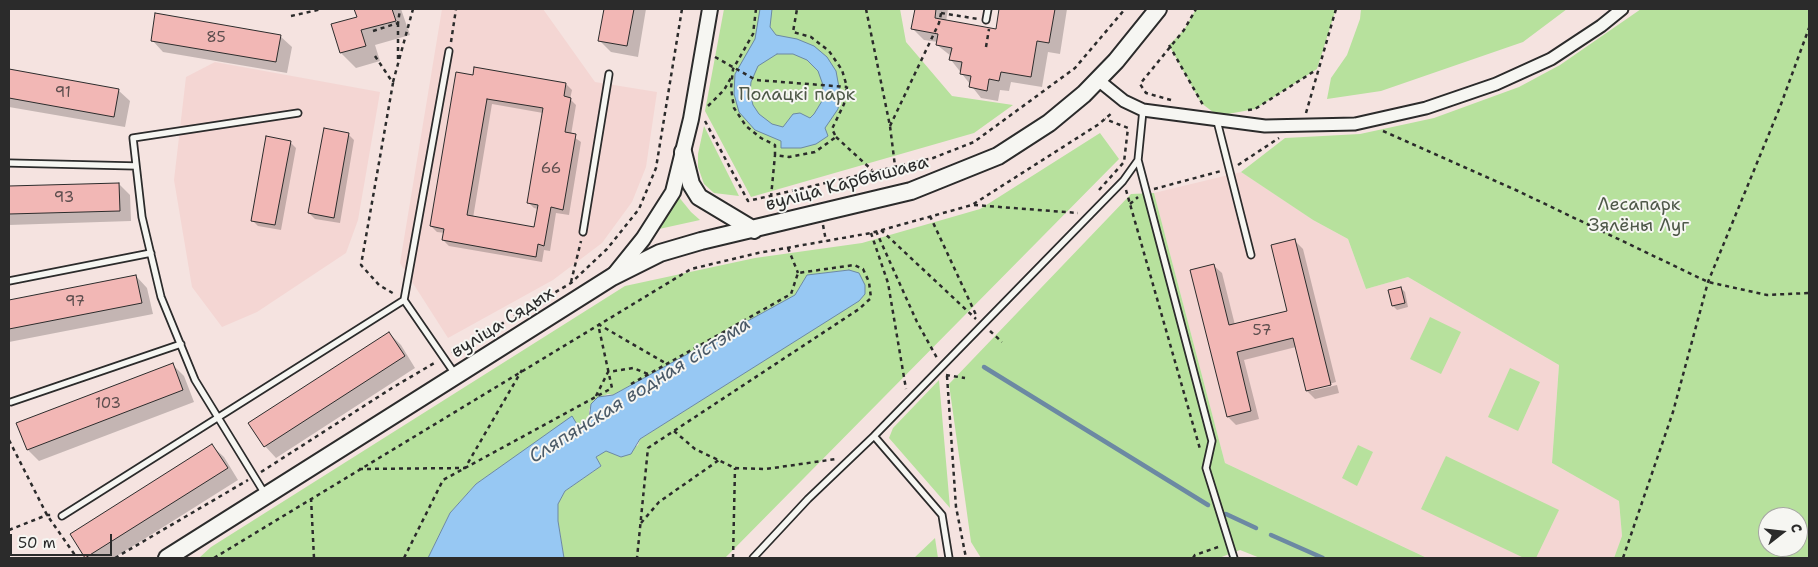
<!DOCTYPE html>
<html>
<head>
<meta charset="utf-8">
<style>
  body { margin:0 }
  #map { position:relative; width:1818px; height:567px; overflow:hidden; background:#f5e3e0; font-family:"Shantell Sans",sans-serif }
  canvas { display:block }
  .frame { position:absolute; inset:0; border:10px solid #2b2b2b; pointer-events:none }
  .north { position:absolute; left:1758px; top:507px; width:50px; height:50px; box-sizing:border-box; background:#f6f6f2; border:1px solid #a5a5a2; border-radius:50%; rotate:74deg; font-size:14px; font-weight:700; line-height:20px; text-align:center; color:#2b2b2b }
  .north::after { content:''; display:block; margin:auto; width:18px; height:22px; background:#2b2b2b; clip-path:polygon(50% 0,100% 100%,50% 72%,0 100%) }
  .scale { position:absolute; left:10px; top:534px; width:102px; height:22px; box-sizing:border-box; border:2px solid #2b2b2b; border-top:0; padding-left:6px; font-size:15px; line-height:18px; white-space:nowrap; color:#2b2b2b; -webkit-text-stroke:4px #f6f6f2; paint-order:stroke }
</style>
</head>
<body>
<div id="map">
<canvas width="1818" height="567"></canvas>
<div class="frame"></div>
<div class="north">С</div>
<div class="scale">50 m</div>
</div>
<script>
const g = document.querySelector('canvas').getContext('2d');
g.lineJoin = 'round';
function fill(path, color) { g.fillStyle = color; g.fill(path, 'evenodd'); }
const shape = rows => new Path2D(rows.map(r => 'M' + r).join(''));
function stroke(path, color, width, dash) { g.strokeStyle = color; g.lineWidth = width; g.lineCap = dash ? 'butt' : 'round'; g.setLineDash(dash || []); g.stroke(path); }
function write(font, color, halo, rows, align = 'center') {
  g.font = font + ' "Shantell Sans",sans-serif'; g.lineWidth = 4; g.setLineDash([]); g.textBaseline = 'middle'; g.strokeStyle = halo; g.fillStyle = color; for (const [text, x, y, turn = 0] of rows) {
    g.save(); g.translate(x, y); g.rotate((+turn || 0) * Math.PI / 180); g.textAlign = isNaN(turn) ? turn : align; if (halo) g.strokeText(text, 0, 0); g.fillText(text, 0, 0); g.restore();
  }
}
fill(shape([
  [442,9,543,9,595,82,657,92,646,167,632,202,602,243,553,280,448,338,400,263],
  [215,62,380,92,358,220,346,253,257,312,222,327,192,287,174,180,186,77],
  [1241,172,1313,220,1348,239,1366,289,1408,277,1559,365,1552,463,1619,501,1622,536,1614,558,1427,558,1225,463,1154,193]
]), '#f4d6d3');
fill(shape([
  [724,9,900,9,906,42,952,96,1013,105,974,133,751,197,705,111],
  [1196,9,1336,9,1317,69,1255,109,1228,114,1213,112,1201,103,1169,45,1184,30],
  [1361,9,1567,9,1523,42,1381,91,1327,99,1331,78,1347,55,1360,19],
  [1641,9,1809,9,1809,558,1614,558,1622,536,1619,501,1552,463,1559,365,1408,277,1366,289,1348,239,1313,220,1241,172,1285,138,1360,134,1434,118,1519,87,1560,65],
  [1768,517,1798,517,1798,547,1768,547],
  [704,126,739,196,714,193,704,184,698,167,698,154],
  [1100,133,1119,159,725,558,564,558,558,521,558,504,565,491,601,466,596,457,606,450,621,457,638,445,640,439,861,299,865,291,849,270,808,275,795,295,613,395,608,394,594,400,589,410,589,420,578,426,572,417,476,484,450,513,428,558,199,558,211,547,625,286,755,258,862,243,980,209],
  [1154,193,1225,463,1427,558,1260,558,1240,550,1219,558,981,558,971,542,949,384,1131,194],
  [678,196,691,212,700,220,659,229],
  [1430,317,1461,332,1441,374,1410,359],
  [1510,368,1540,382,1518,431,1488,417],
  [939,380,950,508,889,438,893,428],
  [1358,445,1373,452,1357,486,1342,478],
  [1446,456,1559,510,1536,558,1524,558,1421,509],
  [935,538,938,558,914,558]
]), '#b7e19d');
const water = shape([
  [760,9,772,9,770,27,776,35,797,39,814,46,827,57,836,71,840,93,838,109,825,128,828,136,816,144,801,148,781,148,781,141,755,130,739,112,734,94,735,74,755,39,760,9],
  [777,54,793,54,807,60,818,71,823,85,822,101,814,114,810,118,800,113,793,114,783,127,772,124,759,114,753,105,750,93,751,82,758,66,777,54],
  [849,270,859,273,865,285,865,294,859,301,640,439,631,454,621,457,606,451,596,457,601,466,565,491,558,504,558,521,564,558,428,558,450,513,476,484,572,416,578,426,589,420,591,404,598,397,613,395,795,295,807,275,849,270]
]);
fill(water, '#97c8f3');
stroke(water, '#6c89a3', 1);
fill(shape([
  [355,9,401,9,410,35,375,45,380,61,356,68,341,53,358,18],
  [605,9,646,9,638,57,611,52,600,41],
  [916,9,948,9,946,22,997,31,1001,9,1067,9,1060,54,1048,52,1042,87,1011,82,1009,91,1000,90,998,101,981,98,951,60,951,56,937,45,938,42,924,40,913,29],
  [280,36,292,47,287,73,163,52,152,40],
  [9,70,118,90,130,101,125,127,9,107],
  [457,74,566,84,572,90,570,99,576,105,571,135,581,142,569,215,556,213,550,251,544,250,542,262,449,246,443,240,445,233,437,232,431,226],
  [492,104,543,113,528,202,534,208,538,209,535,228,473,218],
  [348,134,354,140,340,223,315,219,309,213],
  [290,142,296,148,281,230,258,226,252,220],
  [119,184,130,195,131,221,9,225,9,187],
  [1295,241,1303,249,1336,382,1311,389,1311,391,1337,385,1339,393,1315,399,1307,391,1296,347,1244,360,1259,419,1236,425,1228,417,1191,271,1214,266,1222,273,1235,325,1288,312],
  [136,276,147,288,153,314,9,342,9,301],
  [1401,288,1405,292,1408,307,1397,310,1393,306,1390,291],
  [389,333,401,345,415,368,276,458,265,446],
  [172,364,184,376,194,402,39,461,28,450],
  [212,446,224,457,238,480,114,558,86,557,72,534]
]), '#0003');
stroke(shape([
  [984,367,1208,505],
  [1226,514,1256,528],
  [1271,535,1323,558]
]), '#6c89a3', 4.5);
const building = shape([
  [354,9,392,9,396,21,361,30,366,46,340,53,331,24,357,17,354,9],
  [604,9,634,9,627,46,598,41,604,9],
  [915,9,936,9,935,18,996,29,999,9,1055,9,1049,43,1037,41,1031,77,1001,72,999,81,989,79,987,91,969,87,971,76,960,74,962,62,949,60,952,48,936,45,938,34,911,29,915,9],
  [155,13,281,35,276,62,151,41,155,13],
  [474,67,566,83,564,96,571,98,565,132,576,134,563,210,551,207,544,246,538,244,536,257,442,240,444,229,430,226,456,72,473,75,474,67],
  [487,99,543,108,527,203,538,205,534,227,467,215,487,99],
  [9,69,119,89,114,117,9,98,9,69],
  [324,128,349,133,334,218,308,213,324,128],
  [266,136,291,141,275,225,251,221,266,136],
  [119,183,120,211,9,214,9,186,119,183],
  [1295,239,1331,385,1306,391,1293,338,1237,352,1251,411,1227,417,1190,270,1214,264,1229,325,1287,311,1271,245,1295,239],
  [136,275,142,303,9,329,9,300,136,275],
  [1401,287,1405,303,1392,306,1388,290,1401,287],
  [389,332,405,356,264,447,248,423,389,332],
  [173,363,183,390,27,450,16,423,173,363],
  [212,444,228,468,85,558,70,534,212,444]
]);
fill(building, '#f2b7b5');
stroke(building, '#2b2b2b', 1);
const service = shape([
  [986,20,988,9],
  [449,51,404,300,455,374],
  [1217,121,1251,255],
  [1138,160,1212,441,1206,468,1234,558],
  [9,163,136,166],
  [583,232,609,74],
  [9,281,151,253],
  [11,402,181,344],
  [874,436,942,515,949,558],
  [265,494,195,380,161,297,142,217,133,138,298,113],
  [62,516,404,300],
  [753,558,808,499,874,436,1123,181,1138,160,1143,110]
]);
const minor = shape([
  [1098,80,1124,101,1143,110,1265,126,1355,124,1426,108,1496,84,1551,59,1601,26,1622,9]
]);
const tertiary = shape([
  [614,275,643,239,673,192,691,119,710,9]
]);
const secondary = shape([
  [683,152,691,184,699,197,754,230],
  [167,558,612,277,660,253,701,241,911,191,998,156,1049,123,1084,94,1116,61,1158,9]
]);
stroke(service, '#2b2b2b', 9);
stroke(minor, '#2b2b2b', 15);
stroke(tertiary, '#2b2b2b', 18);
stroke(secondary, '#2b2b2b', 20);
stroke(shape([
  [756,9,753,34,733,69,731,88,734,108,746,126,761,138,775,145,775,155,789,157,815,152,836,137,832,129,844,104,847,87,842,70,829,51,811,37,793,32,797,9],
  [866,9,890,126,895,166],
  [941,13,978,19],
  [291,16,322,9],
  [398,23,398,59],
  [373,31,398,23,400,9],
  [451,42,456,9],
  [1169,45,1203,105],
  [986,47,989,29],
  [375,56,393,83,361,265,379,285,396,295],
  [715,57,756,80,847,87],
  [393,82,413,9],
  [1171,100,1146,93,1140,84,1184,30,1196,9],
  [708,106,724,90,732,76],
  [1248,110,1255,109,1316,70],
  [1306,113,1336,9],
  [705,121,748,201,933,158,974,142,1075,68,1125,9],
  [890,126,939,23,942,9],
  [1383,131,1518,191,1708,282,1767,295,1809,293],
  [836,137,872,170],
  [1238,165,1279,138],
  [1154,189,1221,171],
  [1099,190,1124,162,1128,128,1105,119],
  [1126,190,1200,449],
  [771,197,775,155],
  [1130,204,1138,197],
  [974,205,1078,213],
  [930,216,977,317],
  [823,225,826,241],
  [881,230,976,319],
  [876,231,917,322,937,358],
  [871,233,888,283,906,389],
  [788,248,798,273],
  [571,282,581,241],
  [598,324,667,364],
  [990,331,1002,342],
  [452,353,571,283,607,249,639,209,656,168,682,9],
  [946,375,965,378],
  [947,376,956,507,966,558],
  [631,384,791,294,798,273,854,265,863,269,869,282,871,298,859,309,648,448,637,558],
  [596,396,608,372,633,368,648,374],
  [674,431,695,449,735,468,766,469,836,459],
  [9,440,47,515,77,558],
  [359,469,465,468,522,370],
  [261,472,392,388,436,362],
  [311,498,314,558],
  [641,523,659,502,719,460],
  [9,530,47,515,53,515],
  [115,558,248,480],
  [214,558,691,269,758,253,871,233,972,205,1099,124,1113,112],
  [404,558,443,480,612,388,598,324],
  [733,558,735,468],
  [1193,558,1195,555,1221,546],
  [1623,558,1673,412,1708,282,1780,107,1809,28]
]), '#2b2b2b', 2.5, [4, 4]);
stroke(service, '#f6f6f2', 5.5);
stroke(minor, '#f6f6f2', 11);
stroke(tertiary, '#f6f6f2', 14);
stroke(secondary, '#f6f6f2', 16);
write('15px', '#5d4e4e', null, [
  ["85",216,38],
  ["91",63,93],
  ["66",551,169],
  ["93",64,198],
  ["97",75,302],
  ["57",1262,331],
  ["103",108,404]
]);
write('18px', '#4e5848', '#f6f6f2', [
  ["Полацкі парк",797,95],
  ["Лесапарк",1639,205],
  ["Зялёны Луг",1639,226]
]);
write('18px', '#2b2b2b', '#f6f6f2', [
  ["вуліца Карбышава",847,184,-15],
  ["вуліца Сядых",503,323,-32]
]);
write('italic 19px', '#4b5a67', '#f6f6f2', [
  ["Сляпянская водная сістэма",640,391,-32]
]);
</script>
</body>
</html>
